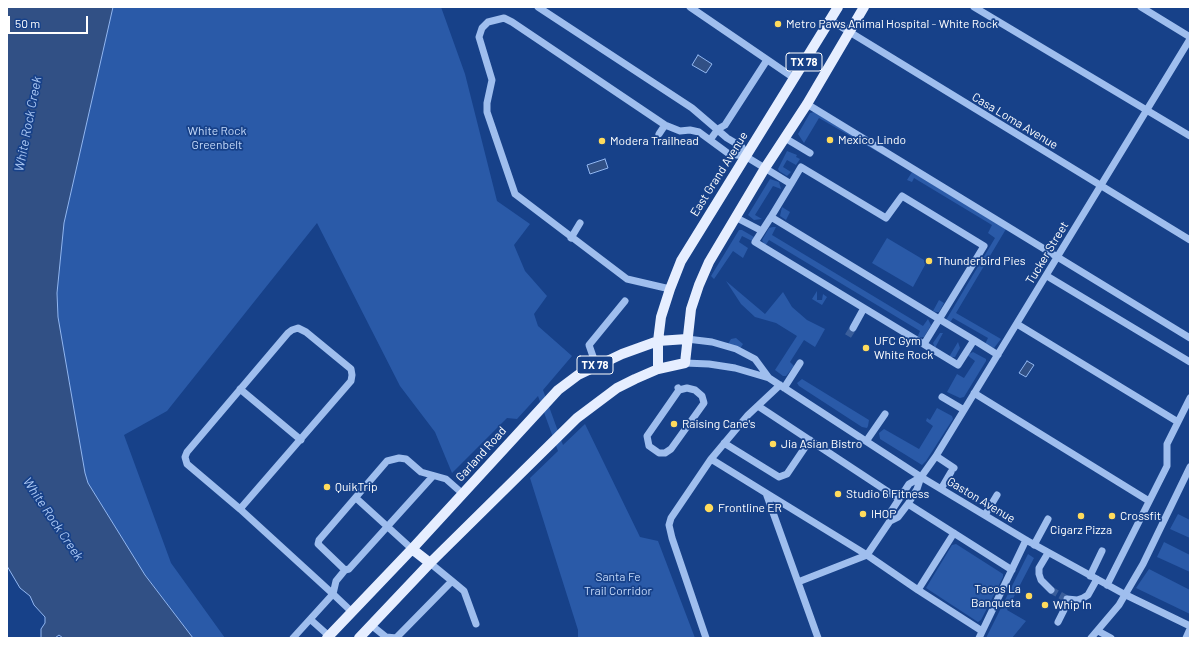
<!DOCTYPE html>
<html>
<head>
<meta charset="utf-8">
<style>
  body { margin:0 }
  #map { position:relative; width:1197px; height:645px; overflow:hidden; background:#174189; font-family:Barlow,sans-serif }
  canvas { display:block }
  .frame { position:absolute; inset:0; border:8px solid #fff; pointer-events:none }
  .scale { position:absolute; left:8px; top:16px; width:80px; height:18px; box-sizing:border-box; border:2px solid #fff; border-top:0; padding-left:5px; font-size:12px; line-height:14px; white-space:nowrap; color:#fff; -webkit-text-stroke:3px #174189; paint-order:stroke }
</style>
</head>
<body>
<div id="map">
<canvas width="1197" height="645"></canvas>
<div class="frame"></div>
<div class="scale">50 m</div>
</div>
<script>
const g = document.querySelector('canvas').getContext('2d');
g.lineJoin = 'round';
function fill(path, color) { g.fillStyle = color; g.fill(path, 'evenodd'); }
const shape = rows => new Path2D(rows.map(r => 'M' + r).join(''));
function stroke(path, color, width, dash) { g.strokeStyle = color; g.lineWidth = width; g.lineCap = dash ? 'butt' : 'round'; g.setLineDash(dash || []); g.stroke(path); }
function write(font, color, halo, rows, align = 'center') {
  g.font = font + ' Barlow,sans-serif'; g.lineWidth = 3.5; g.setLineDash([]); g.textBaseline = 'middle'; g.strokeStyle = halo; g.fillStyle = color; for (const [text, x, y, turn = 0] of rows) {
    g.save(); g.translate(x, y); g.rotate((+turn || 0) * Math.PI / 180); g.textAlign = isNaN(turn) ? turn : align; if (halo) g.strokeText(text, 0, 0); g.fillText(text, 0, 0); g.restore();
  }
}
fill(shape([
  [113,7,441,7,465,74,497,201,530,224,514,245,525,271,547,296,534,314,538,326,572,356,543,390,563,445,585,424,640,537,658,541,695,638,578,638,578,630,530,478,558,451,538,396,517,419,507,418,452,473,435,432,400,386,317,223,167,411,124,435,171,563,225,638,193,638,141,569,88,483,85,473,58,317,57,293,64,223],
  [814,112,904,167,819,118,804,143,798,134,810,113],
  [787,151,797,155,796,157,800,159,796,165,787,160,783,167,791,172,787,176,779,171,778,169],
  [912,172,1006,229,956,313,1001,339,994,348,985,344,988,338,953,318,949,324,946,320,995,238,988,233,992,225,914,178,912,182,907,180],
  [770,179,779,182,781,189,773,186,755,215,762,219,754,220,748,215],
  [782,207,790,212,786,220,780,216],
  [773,227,776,227,772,235,923,326,928,319,931,325,924,337,917,338,920,331,769,240,765,246,762,240,769,228],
  [739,230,742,230,754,237,752,241,742,236,739,242,748,248,743,258,733,251,714,279,711,276],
  [887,238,924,260,925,265,913,287,872,263],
  [726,281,765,314,783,292,792,307,807,320,825,329,815,347,804,340,790,362,794,366,786,376,783,376,775,370,797,336,776,323,755,317,741,304],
  [817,291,817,300,822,300,823,294,827,297,822,305,812,299],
  [939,300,944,303,939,312,936,312,933,311],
  [940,333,943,333,935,348,933,343],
  [736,338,743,344,740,349,728,344,731,339],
  [958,342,960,348,955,357,949,357],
  [973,352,986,359,986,361,964,397,960,398,947,392,957,374,964,378,975,361,967,355],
  [802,379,869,420,868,426,867,428,862,427,799,386,797,383],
  [937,408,952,416,953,419,926,461,922,465,880,439,879,433,884,429,919,449,933,426,926,421,927,418,930,420],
  [1178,514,1190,520,1190,538,1170,529],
  [1164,542,1190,555,1190,572,1157,557],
  [956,544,1003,574,1003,577,981,620,978,622,926,588,952,545],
  [1028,554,1034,558,1007,610,1026,621,1012,638,986,638],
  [1149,569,1190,590,1190,614,1136,588]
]), '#2a5aa8');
const water = shape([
  [7,7,113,7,64,223,57,293,58,317,85,473,88,483,145,575,193,638,63,638,59,635,55,638,41,638,41,629,45,623,45,617,34,605,30,596,20,588,7,566,7,7],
  [698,55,712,64,706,73,692,65,698,55],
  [605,159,608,168,590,174,587,165,605,159],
  [1027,361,1034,365,1026,377,1019,373,1027,361]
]);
fill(water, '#315085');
stroke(water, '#92b7f1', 1);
stroke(shape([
  [848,336,853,328],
  [1051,590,1067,599]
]), '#3a5e9b', 7, [7, 3.5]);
stroke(shape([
  [538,7,692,108,727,138,742,147,745,156],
  [690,7,794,78],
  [974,7,1190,136],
  [1141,7,1190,37],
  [830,20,1190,240],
  [807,104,1190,338],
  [659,134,665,125],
  [785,138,810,153],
  [710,140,718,129,725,125,767,60],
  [791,184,801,167,886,218,902,196,984,246,924,344],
  [735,217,762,231],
  [571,238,580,223],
  [1047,276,1190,362],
  [670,289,627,279,515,194,487,112,487,103,492,80,479,37,482,28,488,22,504,18,512,22,665,125,680,131,690,130,699,132,729,154,745,156,791,184,771,217],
  [1017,324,1178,422],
  [853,328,864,308],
  [687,339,712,342,736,349,755,359,769,378],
  [974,340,958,365,755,242,771,217,939,319,974,340,998,355],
  [685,363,709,364,735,368,769,378,921,477,1026,540,1124,594,1190,626],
  [596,365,589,345,625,301],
  [678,388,679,390,647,436,649,446,659,453,665,453,671,449,704,403,702,396,695,390,687,388,679,390],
  [784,388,800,363],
  [240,389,301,440],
  [974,393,1149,501],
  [942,397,964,410],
  [758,406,899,499],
  [867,440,885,414],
  [724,443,779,477,787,474,810,440],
  [936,456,954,468],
  [711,459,766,493,818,638],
  [941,489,951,472],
  [766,493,867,555,918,590],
  [356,498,412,549],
  [908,504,1012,570],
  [240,509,351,381,352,375,351,369,306,332,298,328,292,330,288,333,187,452,185,457,187,464,240,509,333,594,293,638],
  [985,515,997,495],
  [890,521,890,513,909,484,921,477],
  [954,533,918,590,982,631],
  [1034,545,1048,519],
  [1048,553,1039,568,1039,574,1041,580,1051,590],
  [345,570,349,569,433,476],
  [1090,576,1102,551],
  [452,581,464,591,476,624],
  [798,582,867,555,890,521,898,517,908,504,917,489,921,477,936,456,1190,39],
  [1107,585,1167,466,1167,444,1190,398],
  [1067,599,1077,600,1083,598,1088,595,1097,579],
  [352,612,333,594,336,581,345,570,318,544,319,540,387,461,399,458,406,459,421,472,446,479,463,494],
  [311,620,329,636],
  [1058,622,1069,600],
  [371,625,386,637,397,638],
  [1098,631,1111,638],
  [397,637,452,581,430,563],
  [706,638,672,538,669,525,671,518,711,459,748,415,780,385],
  [979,638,1026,540],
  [1091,638,1119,605,1143,564,1190,467],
  [1186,638,1190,629]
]), '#9fbeee', 7);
stroke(shape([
  [658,369,658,341,661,317,670,289,681,261,838,7],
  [412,549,430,563],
  [327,638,412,549,558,390,578,375,622,354,658,341,687,339],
  [359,638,430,563,577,418,617,388,635,379,658,369,685,363,691,309,699,285,709,262,765,168,807,104,864,7]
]), '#e6eeff', 10);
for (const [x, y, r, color] of [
  [778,24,4,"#ffdb5c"],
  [830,140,4,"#ffdb5c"],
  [602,141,4,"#ffdb5c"],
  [929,261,4,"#ffdb5c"],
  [866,348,4,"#ffdb5c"],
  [674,424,4,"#ffdb5c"],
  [773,444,4,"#ffdb5c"],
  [327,487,4,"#ffdb5c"],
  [838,494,4,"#ffdb5c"],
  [709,508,5,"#ffdb5c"],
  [863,514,4,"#ffdb5c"],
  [1081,516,4,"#ffdb5c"],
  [1112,516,4,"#ffdb5c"],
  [1029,596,4,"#ffdb5c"],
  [1045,605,4,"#ffdb5c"]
]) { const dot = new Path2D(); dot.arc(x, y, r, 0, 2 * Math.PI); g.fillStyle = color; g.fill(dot); stroke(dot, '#174189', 1.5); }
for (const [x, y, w] of [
  [804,62,36],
  [595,365,36]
]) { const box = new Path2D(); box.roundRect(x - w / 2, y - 9, w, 18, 3); g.fillStyle = '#174189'; g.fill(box); stroke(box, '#fff', 1); }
write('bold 11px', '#fff', null, [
  ["TX 78",804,62],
  ["TX 78",595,365]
]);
write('12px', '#fff', '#174189', [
  ["Metro Paws Animal Hospital - White Rock",786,24],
  ["Mexico Lindo",838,140],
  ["Modera Trailhead",610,141],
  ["Thunderbird Pies",937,261],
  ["UFC Gym",874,341],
  ["White Rock",874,355],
  ["Raising Cane's",682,424],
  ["Jia Asian Bistro",781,444],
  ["QuikTrip",335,487],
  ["Studio 6 Fitness",846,494],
  ["Frontline ER",718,508],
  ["IHOP",871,514],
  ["Crossfit",1120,516],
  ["Cigarz Pizza",1081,530,"center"],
  ["Tacos La",1021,589,"right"],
  ["Banqueta",1021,603,"right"],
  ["Whip In",1053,605]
], 'left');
write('12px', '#fff', '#174189', [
  ["Casa Loma Avenue",1015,121,31],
  ["East Grand Avenue",719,174,-58],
  ["Tucker Street",1047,253,-59],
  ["Garland Road",481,454,-48],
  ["Gaston Avenue",981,500,31]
]);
write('12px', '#c5dafa', '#174189', [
  ["White Rock",217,131],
  ["Greenbelt",217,145],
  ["Santa Fe",618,577],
  ["Trail Corridor",618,591]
]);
write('italic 13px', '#abc8f5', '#174189', [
  ["White Rock Creek",28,124,-79],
  ["White Rock Creek",53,519,56]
]);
</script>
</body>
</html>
